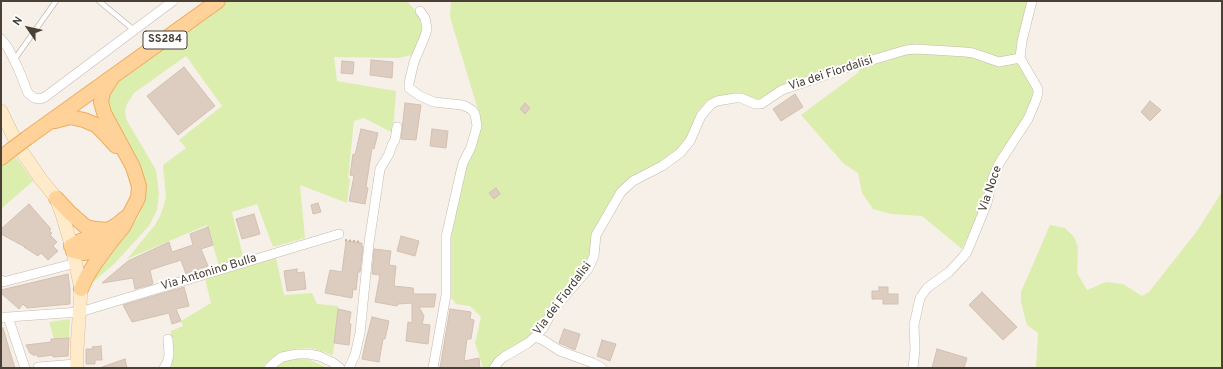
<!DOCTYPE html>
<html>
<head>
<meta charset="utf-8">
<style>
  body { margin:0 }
  #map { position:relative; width:1223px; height:369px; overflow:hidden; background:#f6f0e9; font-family:Overpass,sans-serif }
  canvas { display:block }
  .frame { position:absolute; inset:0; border:2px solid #4b4036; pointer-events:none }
  .north { position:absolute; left:8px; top:8px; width:40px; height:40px; -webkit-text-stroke:3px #fff; paint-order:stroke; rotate:304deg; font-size:11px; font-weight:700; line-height:16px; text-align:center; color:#4b4036 }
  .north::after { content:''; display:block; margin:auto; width:14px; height:18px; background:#4b4036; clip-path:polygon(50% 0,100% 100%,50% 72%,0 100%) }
</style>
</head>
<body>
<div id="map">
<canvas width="1223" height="369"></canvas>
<div class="frame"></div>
<div class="north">N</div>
</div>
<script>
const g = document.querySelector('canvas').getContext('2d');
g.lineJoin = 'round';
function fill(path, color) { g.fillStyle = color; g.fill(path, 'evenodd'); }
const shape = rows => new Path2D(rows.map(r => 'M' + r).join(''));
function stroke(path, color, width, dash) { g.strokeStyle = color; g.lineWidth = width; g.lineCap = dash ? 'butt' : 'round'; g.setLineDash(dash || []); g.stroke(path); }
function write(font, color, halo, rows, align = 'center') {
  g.font = font + ' Overpass,sans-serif'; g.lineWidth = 4; g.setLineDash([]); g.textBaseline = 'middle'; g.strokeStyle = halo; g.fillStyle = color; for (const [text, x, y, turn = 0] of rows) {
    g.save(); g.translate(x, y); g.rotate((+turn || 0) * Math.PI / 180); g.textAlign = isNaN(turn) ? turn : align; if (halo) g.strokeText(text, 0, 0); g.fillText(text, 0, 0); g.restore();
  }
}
fill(shape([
  [228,1,407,1,419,15,422,29,420,41,412,55,398,58,334,57,337,81,396,91,393,133,364,118,354,121,348,178,350,179,347,203,300,185,305,238,273,247,257,204,232,212,243,256,219,266,207,225,127,259,155,225,161,214,166,198,163,165,186,148,179,140,222,106,186,56,134,93,127,104,125,110,126,119,156,170,159,194,157,210,149,226,115,263,90,285,89,282,108,255,138,218,145,197,104,104,112,85],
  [451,1,1027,1,1017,52,1014,56,996,57,967,48,939,48,858,60,781,85,760,100,714,98,707,101,698,111,687,139,681,147,659,164,624,184,588,262,541,324,531,335,496,359,489,368,483,368,475,343,481,317,470,306,456,304,450,296,448,236,466,165,474,148,481,120,450,17],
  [908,53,966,55,1000,65,1016,63,1021,66,1033,85,1034,95,962,249,922,216,891,214,873,209,862,193,858,173,844,164,801,115,859,72,857,68],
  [15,156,33,181,1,209,1,166],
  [1222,192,1222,368,1036,368,1038,333,1027,325,1021,302,1021,292,1050,225,1065,228,1074,237,1078,247,1077,273,1087,290,1106,282,1123,284,1142,296,1149,292,1197,231],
  [276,258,284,295,312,293,317,304,338,306,333,355,311,348,289,350,269,361,264,365,263,368,171,368,172,362,171,331,183,326,181,321,211,303,205,279],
  [70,319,69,338,54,339,49,322],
  [293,359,308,359,328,368,275,368,285,360]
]), '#dbeeae');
const building = shape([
  [371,60,393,62,392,78,370,75,371,60],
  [342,61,354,62,353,74,341,73,342,61],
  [184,67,215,106,178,135,147,96,184,67],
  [795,94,803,107,781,121,773,109,795,94],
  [1150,101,1161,110,1150,121,1141,112,1150,101],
  [405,103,421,105,416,140,401,139,405,103],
  [525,103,530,108,525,114,520,109,525,103],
  [361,129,378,133,374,149,372,148,366,187,368,188,365,204,349,201,354,176,350,175,353,154,355,155,361,129],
  [432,129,448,131,446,148,430,146,432,129],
  [496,188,500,194,494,199,489,193,496,188],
  [318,203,321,212,313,214,311,205,318,203],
  [29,204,51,229,49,231,52,233,50,235,57,242,53,246,58,251,48,260,41,253,38,256,24,247,25,247,1,234,1,229,29,204],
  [254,214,260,234,242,239,236,219,254,214],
  [208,227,213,245,201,249,208,266,186,274,181,260,150,270,153,284,135,289,133,278,102,283,128,261,169,242,172,252,193,245,190,234,208,227],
  [401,236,419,241,415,256,397,251,401,236],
  [346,241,362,243,362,247,363,247,360,272,358,272,356,290,353,289,352,298,325,293,330,270,342,272,346,241],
  [374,249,391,251,389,265,396,266,394,286,413,288,414,294,436,294,434,307,419,307,424,316,422,324,430,325,428,344,406,341,408,322,412,323,412,303,398,304,397,306,375,302,380,275,372,274,374,249],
  [297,269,297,273,304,272,306,289,287,291,284,271,297,269],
  [68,274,70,289,70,304,27,308,23,304,19,309,1,293,1,290,68,274],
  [184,287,189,306,176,309,181,321,172,324,169,313,132,322,123,305,184,287],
  [879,287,888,287,888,294,898,294,898,304,883,304,883,299,872,299,872,291,879,291,879,287],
  [982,292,1017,327,1003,340,969,305,982,292],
  [338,309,351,312,349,324,351,324,349,345,334,343,338,309],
  [450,309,471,312,470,319,474,320,471,339,467,339,464,361,479,358,480,368,440,368,450,309],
  [372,317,389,321,385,339,383,339,379,362,362,359,366,340,372,317],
  [3,328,10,352,15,368,1,368,1,329,3,328],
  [564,329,580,334,575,350,559,343,564,329],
  [69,338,68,356,53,357,53,355,38,357,37,355,33,355,30,353,26,345,51,342,51,339,69,338],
  [602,340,616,344,610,361,597,356,602,340],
  [101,346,102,360,95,360,95,364,86,364,86,349,93,349,92,347,101,346],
  [937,349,967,358,964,368,932,368,937,349],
  [125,359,127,368,103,368,102,367,125,359]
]);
fill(building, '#dccdc0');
stroke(building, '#d4c0b0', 1);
const lane = shape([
  [99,1,134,30],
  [14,60,56,1]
]);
const street = shape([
  [420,11,425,18,427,29,425,36,414,62,409,83,409,88,420,96,434,102,462,105,467,107,472,110,475,114,477,126,471,147,463,163,461,171,446,237,446,295,433,368],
  [1,39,8,48,18,68,28,93,34,98,40,99,45,97,173,1],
  [1,280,3,282,76,263],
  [8,317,80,312,339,234],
  [1,318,8,317,25,368],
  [535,337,543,340,560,351,593,363,602,368],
  [38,367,76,364],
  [164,368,167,363,169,355,168,339],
  [269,368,275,362,282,357,297,354,309,354,319,356,332,362,340,368],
  [349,368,355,355,360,333,369,243,380,169,389,154,392,145,395,140,397,127],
  [494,368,499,361,504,357,528,343,537,335,543,328,553,310,588,269,594,256,596,235,621,192,633,181,662,166,680,153,690,141,701,116,711,104,717,101,735,98,741,98,755,104,761,104,782,90,855,65,906,50,916,49,965,52,973,53,999,62,1020,58],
  [913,368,915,350,914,325,920,298,927,288,949,272,962,258,967,252,987,203,993,177,1000,162,1028,119,1036,100,1038,93,1038,89,1020,58,1022,41,1032,1]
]);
const secondary = shape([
  [1,111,18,146,40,178,56,198,62,214,73,251,81,289,77,349,77,368]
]);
const primary = shape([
  [55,121,70,117,84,120,96,125,105,134,116,146],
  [27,138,218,1],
  [1,158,11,150],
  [56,198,69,212,86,227,96,229,108,230,118,224,125,218],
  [71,246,80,241,98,235,106,231],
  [73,251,83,253,91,252,107,244],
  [81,289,87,276,96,262,110,243,123,227,138,198,139,186,133,167,104,113,101,102,103,92,112,78]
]);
stroke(lane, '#c6b9ad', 6);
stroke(street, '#c6b9ad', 10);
stroke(secondary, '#ddc097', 14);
stroke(primary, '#efad5e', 16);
stroke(shape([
  [345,240,360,242]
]), '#c6b09a', 2, [2, 2]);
stroke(lane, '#fff', 4.5);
stroke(street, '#fff', 9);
stroke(secondary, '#ffeaca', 13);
stroke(primary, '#ffd299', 14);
const primaryBridge = shape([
  [11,150,27,138]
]);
stroke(primaryBridge, '#efad5e', 16, []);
stroke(primaryBridge, '#ffd299', 14);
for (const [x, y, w] of [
  [165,40,44]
]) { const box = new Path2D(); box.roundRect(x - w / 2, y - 9, w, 18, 3); g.fillStyle = '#fff'; g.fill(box); stroke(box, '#4b4036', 1); }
write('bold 11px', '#4b4036', null, [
  ["SS284",165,40]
]);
write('12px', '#4b4036', '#fff', [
  ["Via dei Fiordalisi",831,74,-18],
  ["Via Noce",991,189,-71],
  ["Via Antonino Bulla",209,273,-17],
  ["Via dei Fiordalisi",563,299,-53]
]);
</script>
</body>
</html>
